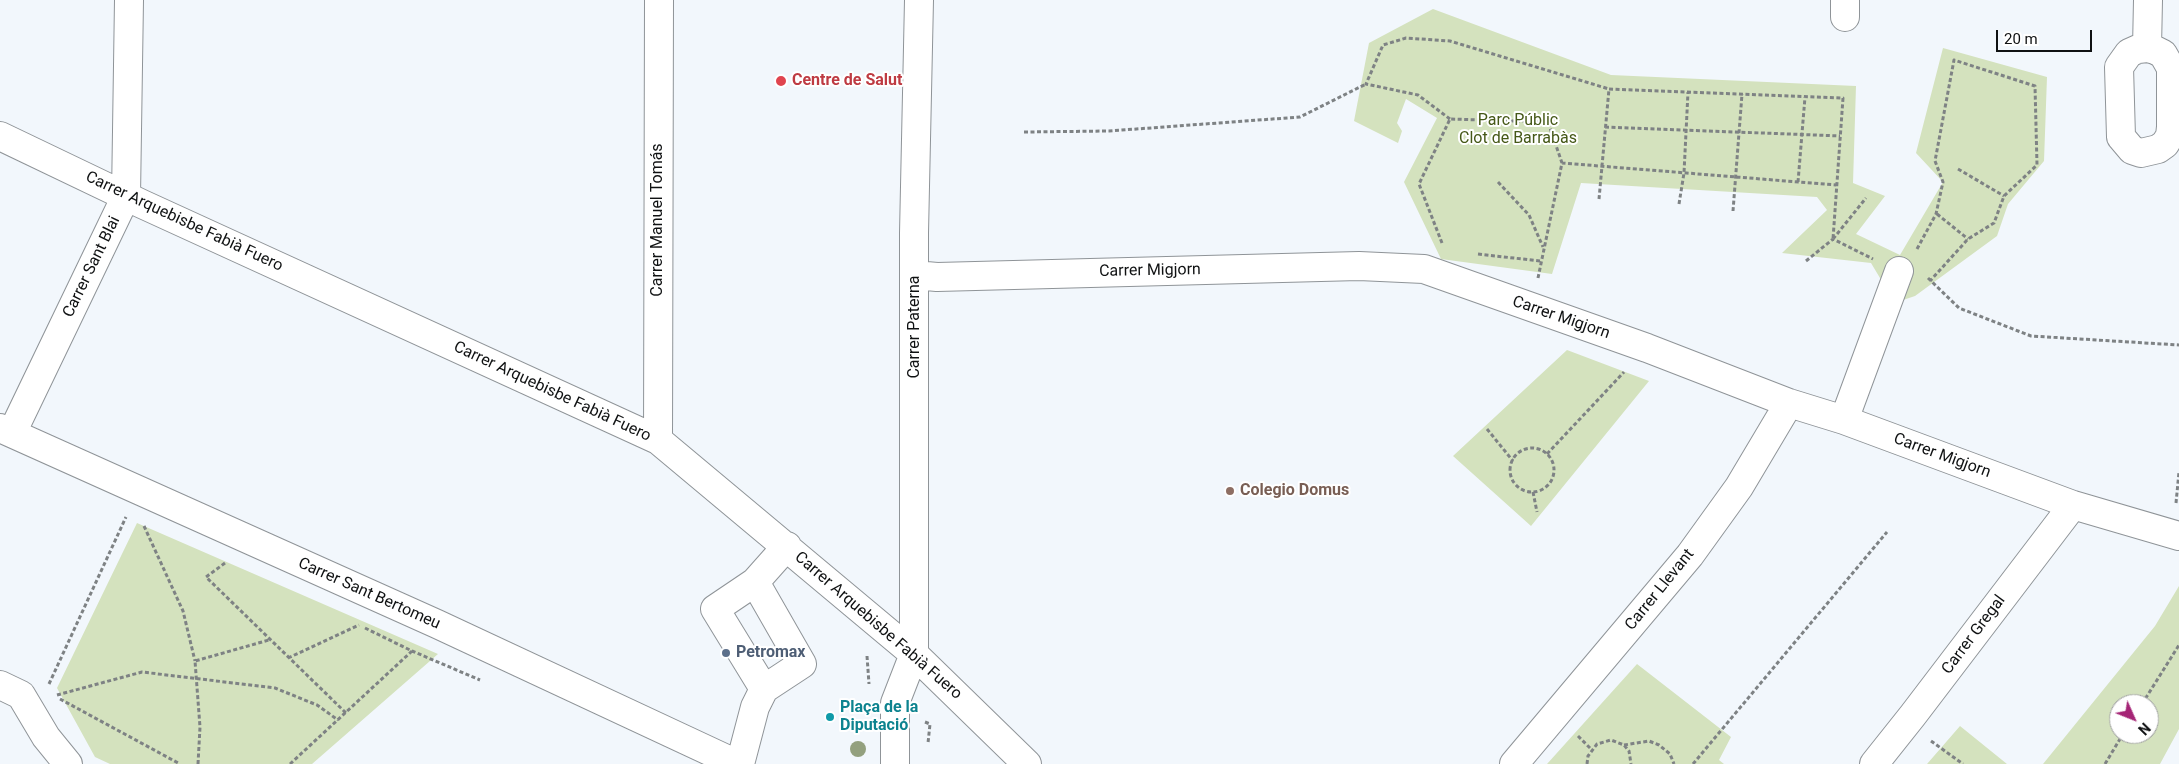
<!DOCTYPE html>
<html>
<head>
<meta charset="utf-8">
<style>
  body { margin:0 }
  #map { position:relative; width:2179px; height:764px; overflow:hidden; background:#f2f7fc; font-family:Roboto,sans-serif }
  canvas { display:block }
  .north { position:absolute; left:2109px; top:694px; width:50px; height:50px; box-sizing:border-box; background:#fff; border:1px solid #9fa0a0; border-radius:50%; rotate:134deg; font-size:14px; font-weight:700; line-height:20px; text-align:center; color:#0f1112 }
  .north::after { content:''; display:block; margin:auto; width:18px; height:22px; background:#a52576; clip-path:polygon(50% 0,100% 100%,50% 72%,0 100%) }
  .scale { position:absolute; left:1996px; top:30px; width:96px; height:22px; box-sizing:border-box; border:2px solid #0f1112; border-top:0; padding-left:6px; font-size:15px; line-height:18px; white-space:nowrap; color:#0f1112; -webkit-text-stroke:4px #fff; paint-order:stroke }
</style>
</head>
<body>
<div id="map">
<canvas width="2179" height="764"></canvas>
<div class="north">N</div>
<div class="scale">20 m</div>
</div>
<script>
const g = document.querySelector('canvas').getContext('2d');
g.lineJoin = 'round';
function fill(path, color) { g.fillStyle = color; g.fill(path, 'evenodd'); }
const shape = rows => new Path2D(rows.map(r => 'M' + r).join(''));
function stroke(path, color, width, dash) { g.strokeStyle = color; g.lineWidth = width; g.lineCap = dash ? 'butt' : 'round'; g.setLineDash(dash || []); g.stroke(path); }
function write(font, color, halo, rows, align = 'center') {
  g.font = font + ' Roboto,sans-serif'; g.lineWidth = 4; g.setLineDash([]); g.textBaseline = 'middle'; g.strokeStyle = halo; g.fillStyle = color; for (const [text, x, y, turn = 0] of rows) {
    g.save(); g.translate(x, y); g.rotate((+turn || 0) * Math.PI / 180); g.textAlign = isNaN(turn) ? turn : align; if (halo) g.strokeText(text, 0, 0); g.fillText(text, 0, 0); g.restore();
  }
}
fill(shape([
  [1433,9,1611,75,1856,86,1853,183,1885,196,1856,234,1900,255,1943,182,1916,153,1943,48,2047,77,2044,161,2008,204,1997,236,1915,296,1885,306,1886,288,1871,263,1782,253,1827,210,1817,197,1581,183,1552,274,1441,259,1404,182,1437,118,1406,99,1397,123,1402,131,1398,143,1354,121,1369,43],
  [1567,350,1649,381,1531,526,1453,456],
  [137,523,438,654,312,764,110,764,95,757,57,688],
  [2179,586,2179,729,2160,764,2043,764,2155,626],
  [2119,704,2149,704,2149,734,2119,734],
  [1637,664,1731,737,1719,760,1724,764,1547,764],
  [1960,726,2007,764,1927,764]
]), '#d4e2be');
const minor = shape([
  [1845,17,1845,0],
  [2147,48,2155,50,2163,54,2171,68,2171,127,2170,136,2165,144,2158,149,2141,153,2132,150,2121,137,2119,67,2129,53,2138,49,2147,48],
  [2147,48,2148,0],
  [0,136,142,204,658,440,914,654,1027,764],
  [915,275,937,277,1359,266,1424,269,1647,348,1789,403,1844,420,2073,505,2179,536],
  [1844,420,1899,271],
  [0,428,437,624,737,764],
  [12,433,126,196,129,0],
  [658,440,659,0],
  [755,582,802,664,764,689],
  [0,685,21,695,46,737,68,764],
  [740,764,755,707,764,689,715,609,755,582,787,546],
  [895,764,895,703,914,654,914,233,919,0],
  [1514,764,1690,555,1739,487,1789,403],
  [1874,764,1913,715,2073,505]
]);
stroke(minor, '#8f9498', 30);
stroke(shape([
  [1450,119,1418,95,1366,84,1383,45,1406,38,1450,41,1609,89],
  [1605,127,1840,136],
  [1024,132,1109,131,1300,117,1366,84],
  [1958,169,2004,196],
  [1498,182,1529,215,1543,247],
  [1798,182,1805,97],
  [1599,199,1609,89,1843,98,1833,239],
  [1679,204,1684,173,1688,92],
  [1733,211,1742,94],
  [1937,214,1968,239],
  [1833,239,1866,198],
  [1442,243,1419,184,1450,119,1548,122,1562,163],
  [1917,249,1936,214,1943,182,1935,161,1954,60,2035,86,2037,165,2004,196,1994,223,1968,239,1930,281],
  [1478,254,1540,261],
  [1806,261,1833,239,1873,259],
  [1538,278,1562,163,1836,185],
  [1928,278,1959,308,2031,336,2179,345],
  [1487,429,1513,461],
  '1510 470a22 22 0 1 1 44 0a22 22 0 1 1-44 0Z',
  [1547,454,1624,372],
  [1533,492,1537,512],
  [2176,503,2179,472],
  [144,526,183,611,195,661],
  [225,563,206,577,346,713],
  [365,628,412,651,480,680],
  [867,656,869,684],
  [288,658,359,625],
  [49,684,126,517],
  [57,695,142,672,275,688,317,705,338,720],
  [60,699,180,764],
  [2142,704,2179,645],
  [925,722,930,724,928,743],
  [1578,736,1591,749],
  [1931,741,1963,764],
  [1624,745,1649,741,1659,745,1670,754,1674,764],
  [198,764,200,727,195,661,269,640],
  [290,764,412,651],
  [1587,764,1588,756,1597,744,1611,740,1624,745,1629,751,1631,764],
  [1693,764,1887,532],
  [2105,764,2123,734]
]), '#7e8284', 3, [4, 2.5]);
stroke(minor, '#fff', 28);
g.fillStyle = '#93a07e';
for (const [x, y] of [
  [858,749]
]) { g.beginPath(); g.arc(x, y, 8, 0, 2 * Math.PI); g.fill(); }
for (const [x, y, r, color] of [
  [781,81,6,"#e0444e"],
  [1230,491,5,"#8d6e63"],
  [726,653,5,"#5c6f8a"],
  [830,717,5,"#0f9aa8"]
]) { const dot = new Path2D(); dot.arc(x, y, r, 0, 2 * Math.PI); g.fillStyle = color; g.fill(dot); stroke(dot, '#fff', 2); }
write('bold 16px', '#be3a42', '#fff', [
  ["Centre de Salut",792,81]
], 'left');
write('16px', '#455817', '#fff', [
  ["Parc Públic",1518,121],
  ["Clot de Barrabàs",1518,139]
]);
write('16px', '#0f1112', '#fff', [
  ["Carrer Manuel Tomás",658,220,-90],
  ["Carrer Arquebisbe Fabià Fuero",184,222,25],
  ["Carrer Sant Blai",92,267,-64],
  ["Carrer Migjorn",1150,271,-1],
  ["Carrer Migjorn",1561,318,19],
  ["Carrer Paterna",915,327,-90],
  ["Carrer Arquebisbe Fabià Fuero",552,392,25],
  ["Carrer Migjorn",1942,456,20],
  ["Carrer Llevant",1660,590,-51],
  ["Carrer Sant Bertomeu",369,594,24],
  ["Carrer Arquebisbe Fabià Fuero",878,626,41],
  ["Carrer Gregal",1974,635,-53]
]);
write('bold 16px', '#785e54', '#fff', [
  ["Colegio Domus",1240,491]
], 'left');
write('bold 16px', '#4e5e75', '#fff', [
  ["Petromax",736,653]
], 'left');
write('bold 16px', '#0d838f', '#fff', [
  ["Plaça de la",840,708],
  ["Diputació",840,726]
], 'left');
</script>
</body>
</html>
